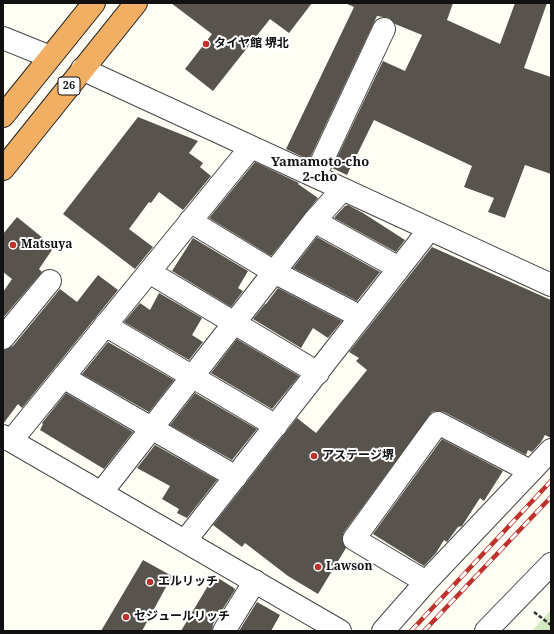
<!DOCTYPE html>
<html>
<head>
<meta charset="utf-8">
<style>
  body { margin:0 }
  #map { position:relative; width:554px; height:634px; overflow:hidden; background:#fffef5; font-family:"Noto Serif",serif }
  canvas { display:block }
  .frame { position:absolute; inset:0; border:4px solid #111; pointer-events:none }
</style>
</head>
<body>
<div id="map">
<canvas width="554" height="634"></canvas>
<div class="frame"></div>
</div>
<script>
const g = document.querySelector('canvas').getContext('2d');
g.lineJoin = 'round';
function fill(path, color) { g.fillStyle = color; g.fill(path, 'evenodd'); }
const shape = rows => new Path2D(rows.map(r => 'M' + r).join(''));
function stroke(path, color, width, dash) { g.strokeStyle = color; g.lineWidth = width; g.lineCap = dash ? 'butt' : 'round'; g.setLineDash(dash || []); g.stroke(path); }
function write(font, color, halo, rows, align = 'center') {
  g.font = font + ' "Noto Serif","Noto Sans JP",serif'; g.lineWidth = 4; g.setLineDash([]); g.textBaseline = 'middle'; g.strokeStyle = halo; g.fillStyle = color; for (const [text, x, y, turn = 0] of rows) {
    g.save(); g.translate(x, y); g.rotate((+turn || 0) * Math.PI / 180); g.textAlign = isNaN(turn) ? turn : align; if (halo) g.strokeText(text, 0, 0); g.fillText(text, 0, 0); g.restore();
  }
}
fill(shape([
  [551,610,551,631,532,631]
]), '#d1eabe');
fill(shape([
  [171,3,312,3,289,33,270,19,213,91,185,69,212,34],
  [345,3,453,3,447,20,500,44,515,3,547,3,524,68,551,77,551,174,525,165,505,218,488,212,494,198,464,187,472,166,374,120,347,175,332,168,383,61,405,71,422,35,395,24,389,18,377,16,309,160,286,149,354,7],
  [138,117,198,141,189,153,203,163,200,167,211,176,183,210,159,192,151,203,149,202,129,229,153,247,135,269,63,214],
  [255,162,299,183,298,184,318,198,271,256,209,218],
  [348,205,363,213,405,240,396,252,334,218,345,206],
  [17,217,54,247,39,269,42,272,3,318,3,292,12,279,3,272,3,234],
  [317,237,380,272,357,301,293,268],
  [193,238,248,271,238,288,243,291,231,307,172,271],
  [432,247,551,300,551,438,545,435,541,442,532,452,528,450,526,455,444,412,438,411,432,412,344,532,342,538,346,548,318,594,288,576,245,543,242,547,213,525,297,418,316,433,367,370,356,361,359,358,349,352],
  [98,275,118,290,22,408,18,404,3,424,3,350,13,346,60,289,77,302],
  [278,288,342,321,328,338,313,328,301,348,253,319,265,304,266,304],
  [159,293,202,318,192,335,203,342,189,360,124,322,140,303,150,310],
  [237,339,299,376,272,409,211,373],
  [108,342,174,380,149,412,82,374],
  [66,393,133,432,104,469,40,430,43,424,42,423],
  [195,393,257,429,232,460,170,425],
  [442,439,503,471,484,501,480,498,462,526,458,527,447,542,444,540,436,553,424,566,373,534],
  [155,445,217,480,187,518,177,513,179,509,162,499,170,486,137,468],
  [143,560,172,576,142,631,101,631],
  [218,578,234,588,235,590,213,624,212,631,181,631,209,584,213,586],
  [257,602,280,615,271,631,239,631]
]), '#59534d');
const minor = shape([
  [3,38,50,57],
  [82,69,551,285],
  [315,176,384,29],
  [190,221,274,272,361,317],
  [314,221,399,268],
  [149,272,318,373],
  [105,325,276,426],
  [3,338,50,281],
  [63,377,236,477],
  [3,436,340,631],
  [11,441,251,147],
  [101,493,314,221,343,189],
  [185,541,429,230],
  [426,582,354,539,438,423,530,471],
  [224,631,255,581],
  [383,631,426,582,551,450],
  [486,631,551,564]
]);
const highway = shape([
  [3,116,94,3],
  [3,169,136,3]
]);
stroke(minor, '#444', 24);
stroke(highway, '#222', 24);
stroke(shape([
  [534,612,551,625]
]), '#333', 2.5, [4, 2]);
stroke(minor, '#fff', 22);
stroke(highway, '#f0af62', 22);
const rail = shape([
  [411,631,551,481],
  [424,631,551,497]
]);
stroke(rail, '#bf312b', 4.5);
stroke(rail, '#fff', 3, [9]);
for (const [x, y, r, color] of [
  [206,44,4,"#bf312b"],
  [13,245,4,"#bf312b"],
  [314,456,4,"#bf312b"],
  [318,567,4,"#bf312b"],
  [150,582,4,"#bf312b"],
  [126,617,4,"#bf312b"]
]) { const dot = new Path2D(); dot.arc(x, y, r, 0, 2 * Math.PI); g.fillStyle = color; g.fill(dot); stroke(dot, '#fff', 1.5); }
for (const [x, y, w] of [
  [69,86,22]
]) { const box = new Path2D(); box.roundRect(x - w / 2, y - 9, w, 18, 3); g.fillStyle = '#fff'; g.fill(box); stroke(box, '#111', 1); }
write('bold 11px', '#111', null, [
  ["26",69,86]
]);
write('bold 12px', '#111', '#fff', [
  ["タイヤ館 堺北",214,44],
  ["Matsuya",21,245],
  ["アステージ堺",322,456],
  ["Lawson",326,567],
  ["エルリッチ",158,582],
  ["セジュールリッチ",134,617]
], 'left');
write('bold 13px', '#111', '#fff', [
  ["Yamamoto-cho",320,162],
  ["2-cho",320,177]
]);
</script>
</body>
</html>
